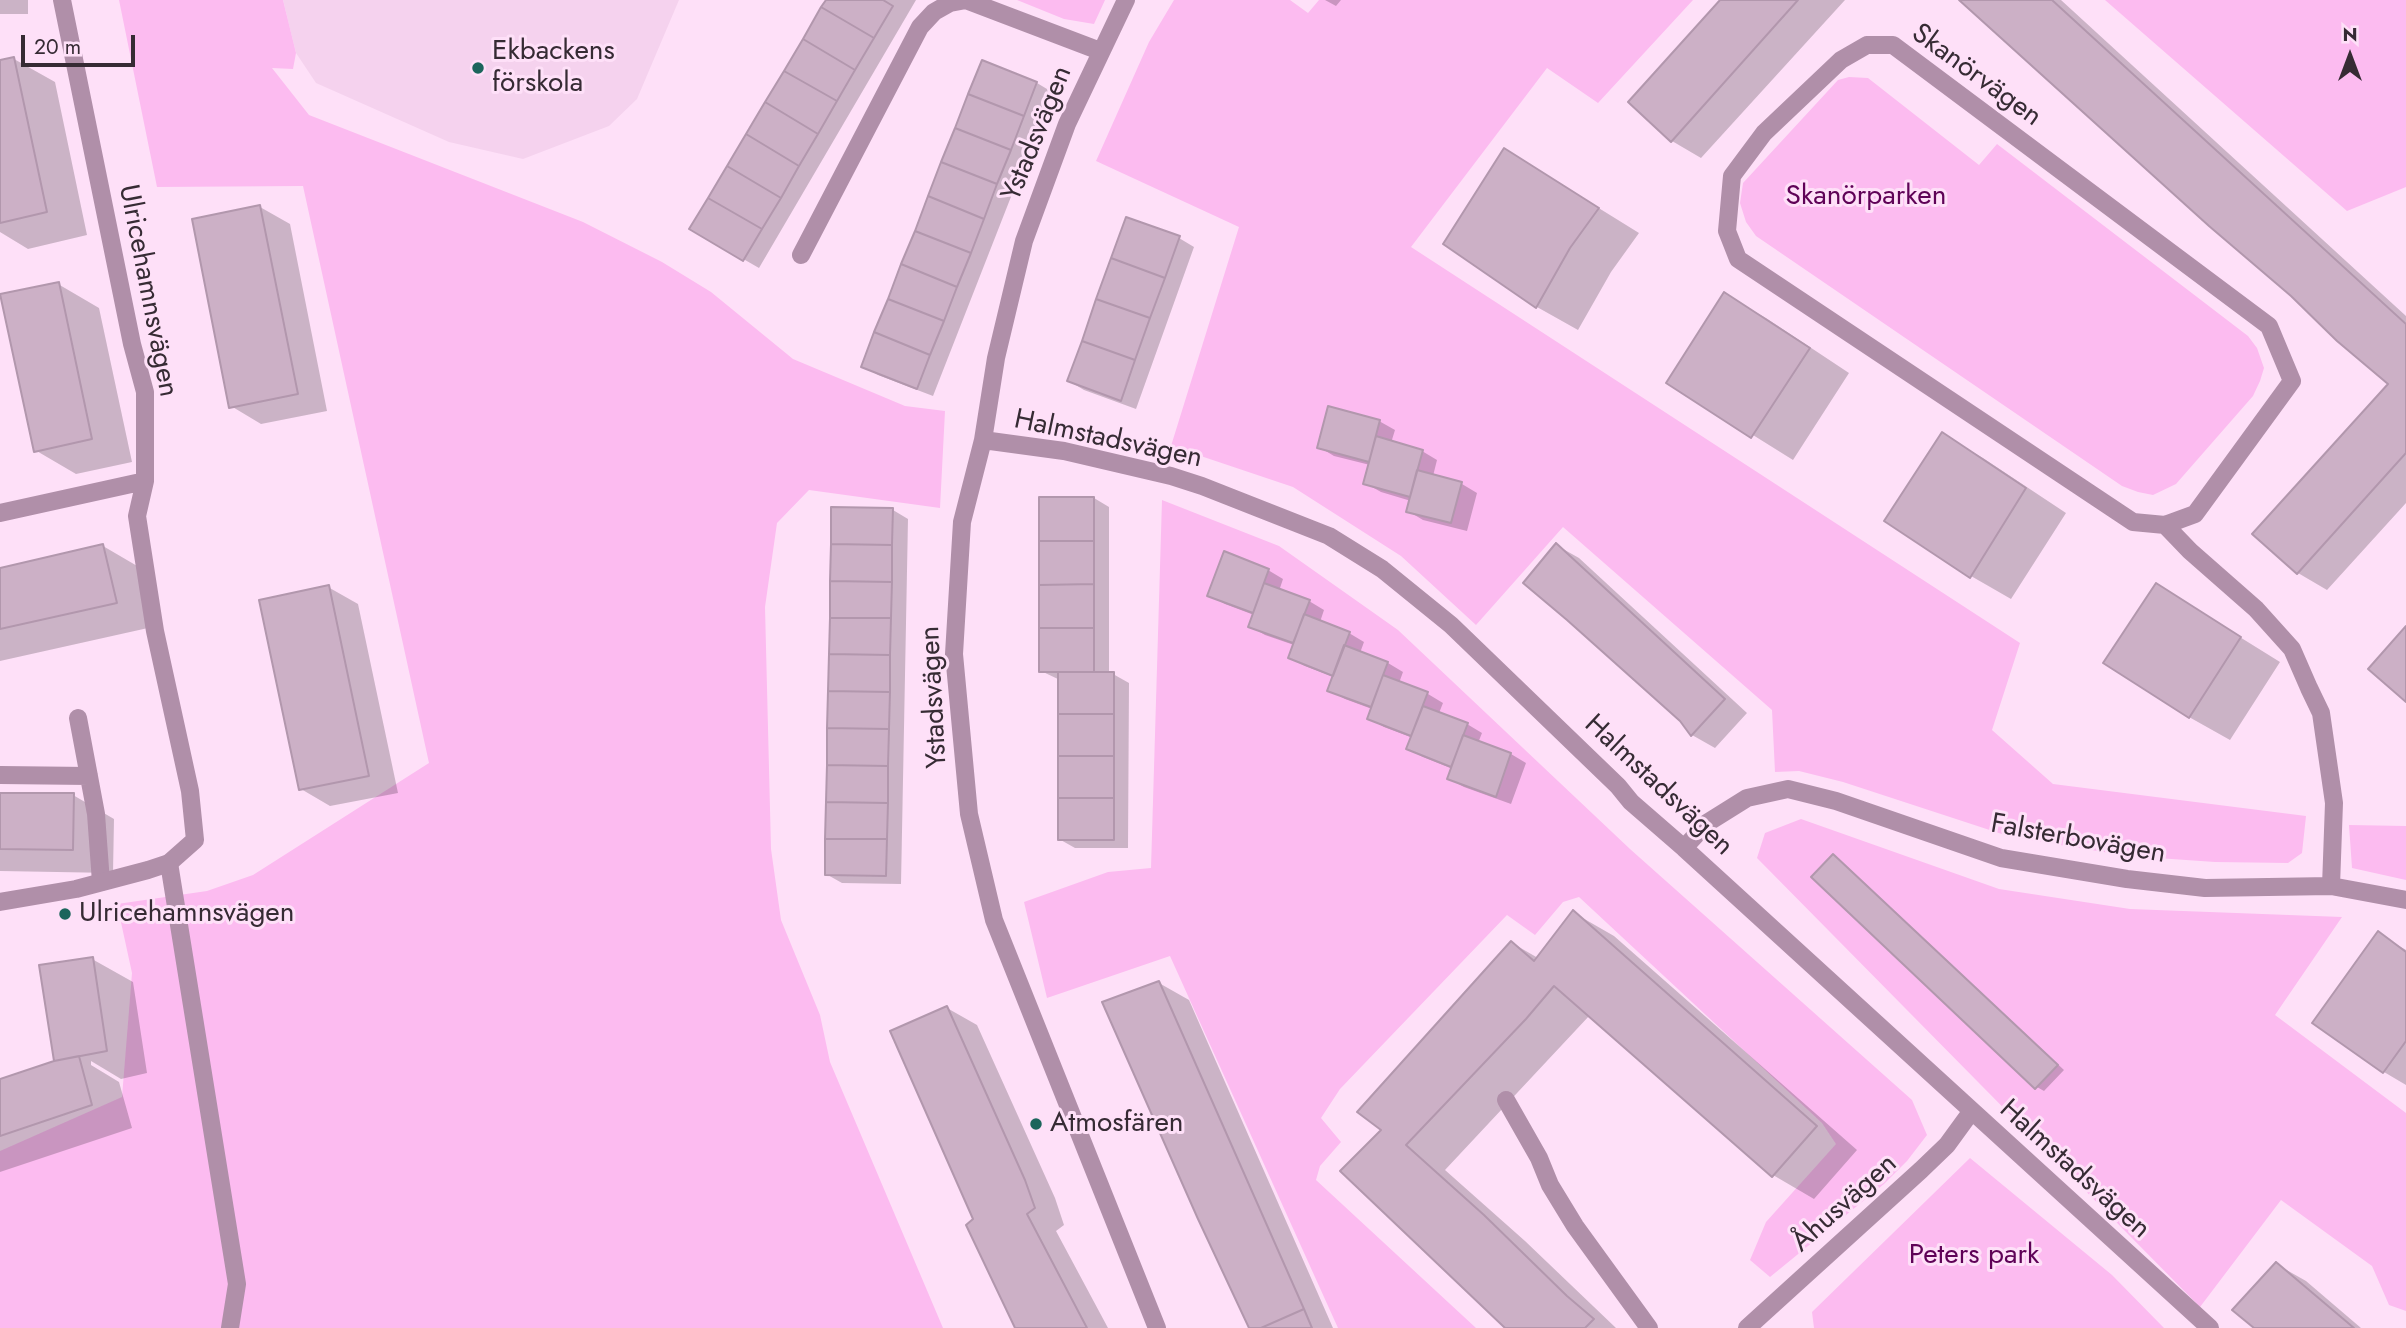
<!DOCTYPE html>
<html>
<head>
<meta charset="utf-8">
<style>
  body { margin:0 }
  #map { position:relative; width:2406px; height:1328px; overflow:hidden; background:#fee0f8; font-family:Jost,sans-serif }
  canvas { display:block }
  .north { position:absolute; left:2315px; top:21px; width:70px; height:70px; -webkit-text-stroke:5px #fee0f8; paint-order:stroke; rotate:0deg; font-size:19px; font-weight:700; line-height:28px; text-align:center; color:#362b34 }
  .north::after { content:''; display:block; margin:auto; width:24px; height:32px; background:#362b34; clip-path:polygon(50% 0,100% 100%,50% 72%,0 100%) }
  .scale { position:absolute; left:21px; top:35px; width:114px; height:32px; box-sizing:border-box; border:4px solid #362b34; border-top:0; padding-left:9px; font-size:21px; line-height:24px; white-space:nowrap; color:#362b34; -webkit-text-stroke:5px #fee0f8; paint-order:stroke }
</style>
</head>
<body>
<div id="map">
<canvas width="2406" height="1328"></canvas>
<div class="north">N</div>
<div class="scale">20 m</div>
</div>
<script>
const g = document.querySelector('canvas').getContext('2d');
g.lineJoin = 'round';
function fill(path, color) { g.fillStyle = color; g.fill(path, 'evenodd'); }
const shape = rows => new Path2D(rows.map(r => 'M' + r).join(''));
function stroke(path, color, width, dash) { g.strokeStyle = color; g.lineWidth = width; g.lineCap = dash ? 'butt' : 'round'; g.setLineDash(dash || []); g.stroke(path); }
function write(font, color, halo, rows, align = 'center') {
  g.font = font + ' Jost,sans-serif'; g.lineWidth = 6; g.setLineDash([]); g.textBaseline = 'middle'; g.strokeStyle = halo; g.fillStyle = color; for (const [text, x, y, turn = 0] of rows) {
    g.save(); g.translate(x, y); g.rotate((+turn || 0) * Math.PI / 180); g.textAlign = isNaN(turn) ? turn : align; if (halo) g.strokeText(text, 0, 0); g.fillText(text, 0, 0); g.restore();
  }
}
fill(shape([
  [283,0,679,0,637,99,609,126,523,159,449,142,316,83,296,53]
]), '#f5d2ee');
fill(shape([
  [119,0,283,0,296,53,293,69,272,68,309,115,583,222,662,262,711,292,793,359,905,406,945,411,940,508,809,490,777,523,765,607,771,849,781,920,820,1015,830,1062,943,1328,0,1328,0,1151,122,1097,132,973,117,904,207,891,253,875,429,763,303,186,157,187],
  [1017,0,1105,0,1094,24,1064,19],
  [1174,0,1290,0,1308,13,1319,0,1693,0,1598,103,1547,68,1411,247,2020,643,1992,730,2053,784,2306,816,2302,853,2288,863,2215,862,2128,856,2011,837,1843,782,1799,771,1775,772,1772,710,1563,527,1476,625,1401,556,1293,487,1171,446,1239,227,1096,161,1149,42],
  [2105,0,2406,0,2406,187,2347,211],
  [1849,77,1868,78,1979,165,1997,144,2248,336,2257,348,2264,368,2260,381,2253,396,2176,484,2153,495,2138,492,2122,486,1756,236,1746,222,1740,203,1743,183,1838,80],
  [1162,500,1279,546,1398,630,1630,849,1912,1100,1927,1135,1907,1161,1884,1184,1770,1277,1750,1260,1766,1222,1836,1144,1822,1123,1579,897,1563,902,1535,935,1507,915,1340,1089,1321,1118,1341,1142,1320,1166,1316,1180,1476,1328,1338,1328,1170,956,1047,998,1024,902,1108,872,1151,868],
  [1801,819,1999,889,2130,909,2342,917,2275,1015,2406,1113,2406,1311,2389,1305,2372,1266,2281,1200,2200,1307,1757,858,1765,833],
  [2349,825,2406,826,2406,880,2352,868],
  [1970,1158,2112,1275,2164,1328,1814,1328,1812,1312]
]), '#fcbbf0');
fill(shape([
  [0,0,28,0,28,14,0,14],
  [828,0,916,0,759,268,691,229],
  [1325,0,1341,0,1336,6],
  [1722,0,1845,0,1701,158,1672,141],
  [1962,0,2061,0,2406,316,2406,503,2327,590,2298,573,2391,384],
  [14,59,55,82,87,235,28,249,0,232,0,62],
  [983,62,1037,83,1052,92,933,396,878,375,863,366],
  [1505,150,1639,233,1611,272,1578,330,1537,307,1445,243],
  [260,207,290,224,327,411,261,424,231,406],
  [1179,238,1194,247,1136,409,1084,390,1069,381],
  [58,284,99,308,132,462,76,474,35,450],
  [1725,295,1766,318,1849,373,1793,460,1668,382],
  [1379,421,1395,430,1391,443,1422,451,1437,460,1433,476,1462,484,1477,493,1467,531,1423,520,1408,511,1411,501,1381,492,1365,483,1370,465,1334,456,1319,447],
  [1943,435,1983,458,2066,513,2011,599,1971,576],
  [1094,498,1109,507,1109,674,1113,674,1129,683,1128,848,1075,848,1059,839,1060,680,1041,671],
  [893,510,908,519,901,884,842,883,826,874],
  [1556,545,1579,558,1747,713,1715,748,1692,735],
  [103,546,144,570,157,626,0,661,0,570],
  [1268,570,1283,579,1279,591,1309,601,1324,610,1320,622,1349,633,1364,642,1360,653,1388,663,1403,672,1399,683,1428,694,1443,703,1439,713,1467,724,1482,733,1478,743,1511,754,1526,763,1511,804,1464,787,1449,779,1453,769,1423,757,1408,749,1413,738,1384,727,1369,718,1372,709,1345,699,1329,690,1334,677,1305,666,1290,658,1294,645,1265,635,1250,626,1254,615,1225,604,1209,595],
  [2156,585,2280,662,2230,740,2189,717],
  [328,587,358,604,398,793,330,806,301,789],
  [0,794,73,795,114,819,113,873,0,871],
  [1833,856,1840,860,2064,1070,2044,1091,2037,1087],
  [1574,913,1614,936,1857,1150,1814,1199,1773,1175,1590,1015,1445,1170,1525,1241,1616,1328,1508,1328,1384,1130,1512,943,1538,958],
  [2379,934,2406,950,2406,1085,2384,1072],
  [92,959,133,982,147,1073,121,1079,91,1061,91,1065,119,1082,132,1128,0,1172,0,1081,56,1062],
  [1159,983,1189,1000,1333,1328,1251,1328],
  [947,1008,977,1025,1055,1198,1064,1225,1056,1231,1108,1328,1017,1328,976,1220],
  [2276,1264,2306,1281,2361,1328,2258,1328]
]), '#0003');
const building = shape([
  [826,0,883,0,893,6,874,38,821,7,826,0],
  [1720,0,1798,0,1671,142,1628,102,1720,0],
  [1959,0,2052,0,2406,324,2406,453,2297,574,2252,534,2388,384,2337,341,2291,296,2209,226,1959,0],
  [821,7,874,38,855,70,803,39,821,7],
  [803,39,855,70,837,101,784,71,803,39],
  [14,57,47,212,0,223,0,60,14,57],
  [982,60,1037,82,1024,116,968,94,982,60],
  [784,71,837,101,818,134,765,102,784,71],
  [968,94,1024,116,1011,150,955,128,968,94],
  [765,102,818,134,799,166,746,134,765,102],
  [955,128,1011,150,997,184,941,162,955,128],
  [746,134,799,166,781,198,727,166,746,134],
  [1504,148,1599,208,1570,248,1536,308,1443,244,1504,148],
  [941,162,997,184,984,219,928,196,941,162],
  [727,166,781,198,762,229,708,198,727,166],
  [928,196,984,219,971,253,915,231,928,196],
  [708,198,762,229,743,261,689,229,708,198],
  [260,205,298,394,229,408,192,219,260,205],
  [1126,217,1180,236,1165,278,1111,258,1126,217],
  [915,231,971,253,957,287,901,264,915,231],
  [1111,258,1165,278,1150,318,1096,299,1111,258],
  [901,264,957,287,944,321,888,299,901,264],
  [59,282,92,439,34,452,0,294,59,282],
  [1724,292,1810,348,1751,438,1666,383,1724,292],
  [888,299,944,321,930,355,874,332,888,299],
  [1096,299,1150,318,1135,360,1082,341,1096,299],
  [874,332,930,355,917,389,861,367,874,332],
  [1082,341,1135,360,1121,401,1067,381,1082,341],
  [1328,406,1380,420,1369,462,1317,448,1328,406],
  [1942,432,2026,488,1970,578,1884,521,1942,432],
  [1376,436,1423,450,1410,497,1363,484,1376,436],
  [1417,470,1462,482,1451,523,1406,512,1417,470],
  [1039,497,1094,497,1094,541,1039,541,1039,497],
  [831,507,893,508,892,545,831,544,831,507],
  [1039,541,1094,541,1094,584,1039,585,1039,541],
  [1556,543,1725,699,1691,736,1680,721,1567,620,1523,583,1556,543],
  [103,544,117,603,0,629,0,568,103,544],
  [831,544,892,545,892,582,830,581,831,544],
  [1224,551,1269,569,1253,613,1207,596,1224,551],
  [830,581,892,582,891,618,830,618,830,581],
  [1264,583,1310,600,1293,643,1248,627,1264,583],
  [2156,583,2241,637,2189,718,2103,663,2156,583],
  [1094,584,1094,628,1039,628,1039,585,1094,584],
  [329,585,369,776,299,790,259,600,329,585],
  [1304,614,1350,632,1333,676,1288,658,1304,614],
  [830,618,891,618,890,655,829,654,830,618],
  [2406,626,2406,702,2368,669,2406,626],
  [1039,628,1094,628,1094,672,1039,672,1039,628],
  [1344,645,1388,662,1371,707,1327,691,1344,645],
  [829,654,890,655,890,692,828,691,829,654],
  [1058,672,1114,672,1114,714,1058,714,1058,672],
  [1383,675,1428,692,1411,736,1367,719,1383,675],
  [828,691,890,692,889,729,827,728,828,691],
  [1423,706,1468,723,1451,767,1406,749,1423,706],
  [1058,714,1114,714,1114,756,1058,756,1058,714],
  [827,728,889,729,888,766,827,765,827,728],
  [1463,735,1511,753,1496,797,1447,779,1463,735],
  [1058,756,1114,756,1114,798,1058,798,1058,756],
  [827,765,888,766,888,803,826,802,827,765],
  [0,793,74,793,73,850,0,849,0,793],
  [1058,798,1114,798,1114,840,1058,840,1058,798],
  [826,802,888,803,887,839,825,839,826,802],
  [825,839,887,839,886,876,825,875,825,839],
  [1833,854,2058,1065,2035,1089,1811,877,1833,854],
  [1573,910,1817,1126,1772,1177,1554,986,1526,1019,1406,1145,1484,1215,1567,1296,1594,1319,1585,1328,1505,1328,1340,1171,1381,1130,1357,1112,1511,941,1534,961,1573,910],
  [2378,931,2406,952,2406,1041,2383,1073,2312,1023,2378,931],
  [93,957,107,1051,54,1061,39,965,93,957],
  [1159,981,1304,1309,1261,1328,1249,1328,1198,1219,1102,1002,1159,981],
  [947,1006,1025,1180,1035,1208,1027,1214,1087,1328,1015,1328,966,1225,973,1219,890,1031,947,1006],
  [79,1056,92,1105,0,1136,0,1079,54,1061,79,1056],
  [2276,1262,2354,1328,2254,1328,2232,1310,2276,1262],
  [1304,1309,1312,1328,1261,1328,1304,1309]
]);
fill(building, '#ccb0c6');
stroke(building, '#b297ad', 2);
stroke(shape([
  [78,718,96,814,101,882],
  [0,775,89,776],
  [169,863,237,1284,230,1328]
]), '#b08fa9', 18);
stroke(shape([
  [1126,0,1067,124,1024,241,996,358,983,440,962,522,954,654,969,814,994,920,1157,1328],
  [1867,45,1893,45,2269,326,2292,381,2195,514,2165,525,2133,522,1738,259,1727,231,1732,176,1764,133,1841,60,1867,45],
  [801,255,920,27,934,12,950,3,966,0,1100,51],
  [983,440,1064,451,1171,476,1202,486,1329,536,1382,569,1451,625,1618,786,1631,802,1684,848,2210,1328],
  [0,513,145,481],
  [2165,525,2190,551,2256,609,2292,649,2309,688,2321,713,2334,803,2331,886],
  [1684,848,1707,823,1747,798,1788,789,1836,801,2001,858,2127,879,2205,888,2331,886,2406,900],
  [0,902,76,889,148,870,169,863,195,840,190,791,155,631,137,516,145,481,145,392,132,344,62,0],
  [1506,1100,1539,1158,1550,1185,1575,1226,1649,1328],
  [1747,1328,1921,1170,1947,1145,1971,1112]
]), '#b08fa9', 18);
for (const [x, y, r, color] of [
  [478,68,7,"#1c655c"],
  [65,914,7,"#1c655c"],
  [1036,1124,7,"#1c655c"]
]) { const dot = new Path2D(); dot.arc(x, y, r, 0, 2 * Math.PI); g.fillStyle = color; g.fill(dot); stroke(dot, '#fee0f8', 2.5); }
write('28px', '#362b34', '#fee0f8', [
  ["Ekbackens",492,52],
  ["förskola",492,84],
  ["Ulricehamnsvägen",79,914],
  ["Atmosfären",1050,1124]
], 'left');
write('28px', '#362b34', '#fee0f8', [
  ["Skanörvägen",1976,76,36],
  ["Ystadsvägen",1038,134,-68],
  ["Ulricehamnsvägen",147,291,79],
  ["Halmstadsvägen",1108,440,12],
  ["Ystadsvägen",935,697,-93],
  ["Halmstadsvägen",1658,786,43],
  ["Falsterbovägen",2078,840,10],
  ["Halmstadsvägen",2074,1170,42],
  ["Åhusvägen",1845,1204,-42]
]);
write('28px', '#5f0257', '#fee0f8', [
  ["Skanörparken",1866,197],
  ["Peters park",1974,1256]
]);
</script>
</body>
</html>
